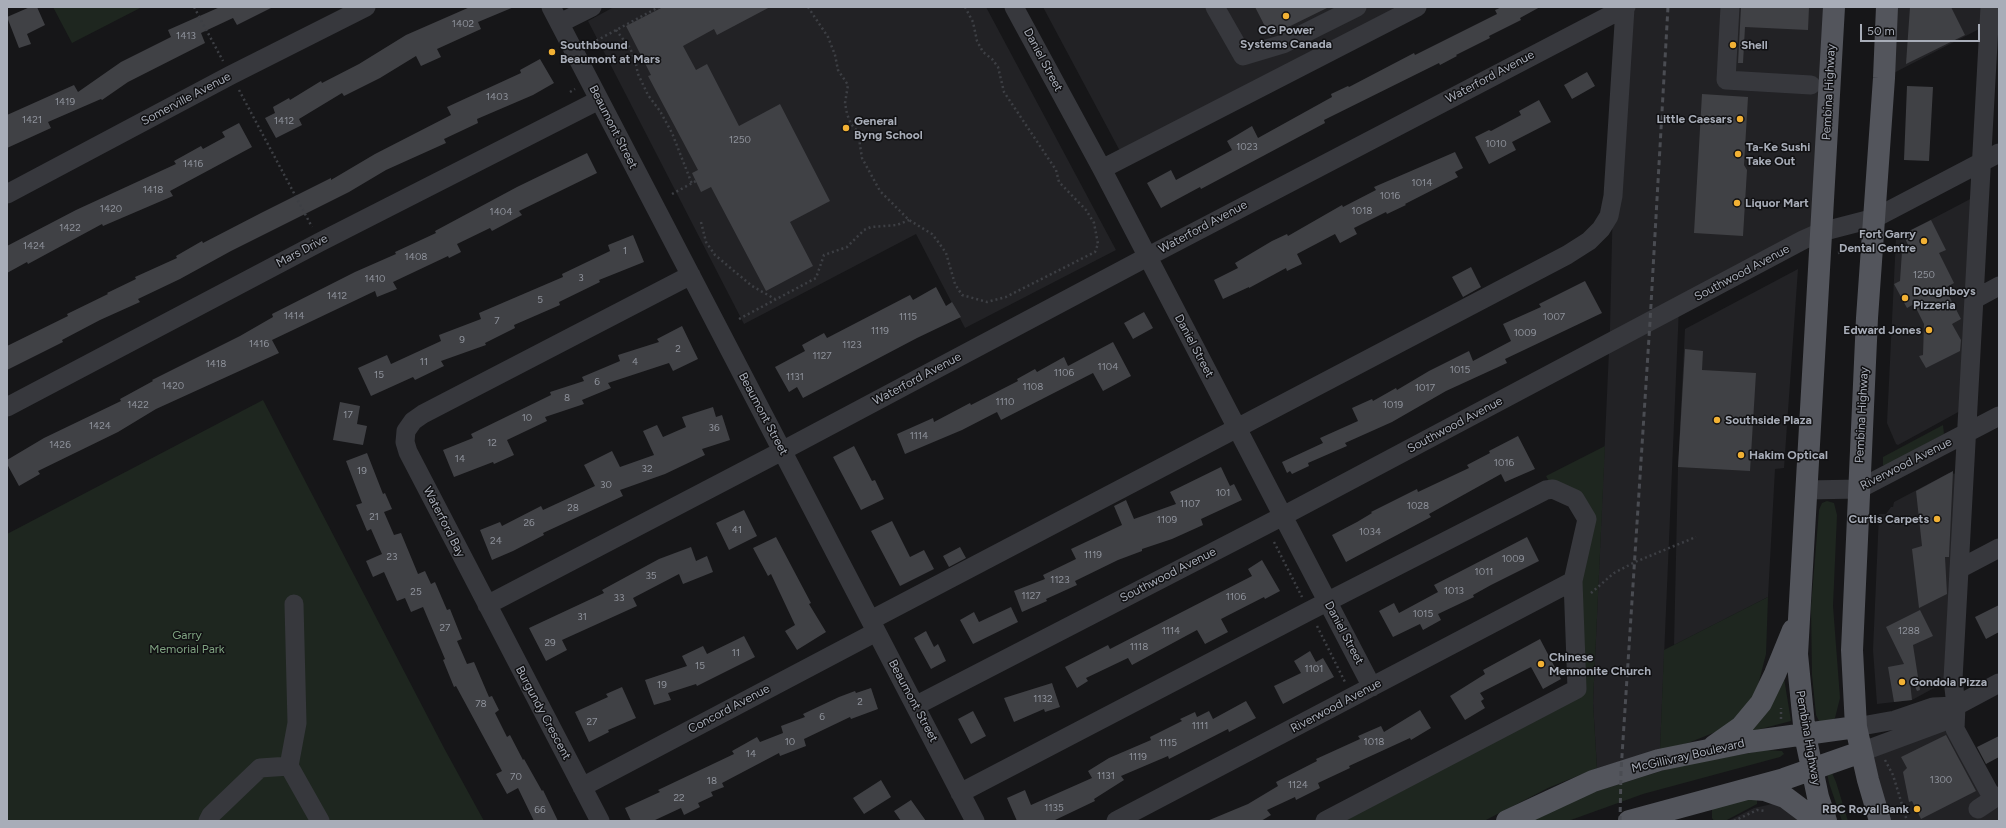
<!DOCTYPE html>
<html>
<head>
<meta charset="utf-8">
<style>
  body { margin:0 }
  #map { position:relative; width:2006px; height:828px; overflow:hidden; background:#161618; font-family:Figtree,sans-serif }
  canvas { display:block }
  .frame { position:absolute; inset:0; border:8px solid #a8adb8; pointer-events:none }
  .scale { position:absolute; left:1860px; top:24px; width:120px; height:18px; box-sizing:border-box; border:2px solid #a8adb8; border-top:0; padding-left:5px; font-size:12px; line-height:14px; white-space:nowrap; color:#a8adb8; -webkit-text-stroke:3px #111113; paint-order:stroke }
</style>
</head>
<body>
<div id="map">
<canvas width="2006" height="828"></canvas>
<div class="frame"></div>
<div class="scale">50 m</div>
</div>
<script>
const g = document.querySelector('canvas').getContext('2d');
g.lineJoin = 'round';
function fill(path, color) { g.fillStyle = color; g.fill(path, 'evenodd'); }
const shape = rows => new Path2D(rows.map(r => 'M' + r).join(''));
function stroke(path, color, width, dash) { g.strokeStyle = color; g.lineWidth = width; g.lineCap = dash ? 'butt' : 'round'; g.setLineDash(dash || []); g.stroke(path); }
function write(font, color, halo, rows, align = 'center') {
  g.font = font + ' Figtree,sans-serif'; g.lineWidth = 3; g.setLineDash([]); g.textBaseline = 'middle'; g.strokeStyle = halo; g.fillStyle = color; for (const [text, x, y, turn = 0] of rows) {
    g.save(); g.translate(x, y); g.rotate((+turn || 0) * Math.PI / 180); g.textAlign = isNaN(turn) ? turn : align; if (halo) g.strokeText(text, 0, 0); g.fillText(text, 0, 0); g.restore();
  }
}
fill(shape([
  [614,7,986,7,1116,250,965,328,916,234,744,324,588,21],
  [1043,7,1402,7,1121,153],
  [1626,7,1833,7,1817,232,1679,307,1660,750,1597,768,1593,703,1610,328,1613,196],
  [1887,7,1990,7,1989,24,1884,78],
  [1976,196,1962,410,1898,445,1896,444,1887,423,1896,238],
  [1798,269,1784,468,1775,469,1768,597,1674,645,1678,467,1685,329],
  [1949,473,1957,474,1945,682,1912,700,1877,704,1873,650,1879,514,1886,514,1891,507,1893,507,1894,502],
  [1955,729,1999,796,1999,821,1880,821,1861,752,1912,734],
  [1790,800,1817,821,1728,821,1754,808]
]), '#222225');
fill(shape([
  [53,7,142,7,72,43],
  [263,400,444,748,484,821,7,821,7,534],
  [1943,425,1944,434,1886,466,1883,465,1883,457],
  [1605,446,1593,703,1597,768,1548,788,1484,821,1331,821,1577,689,1573,581,1587,519,1553,489,1546,476],
  [1827,501,1834,503,1837,515,1833,606,1840,698,1835,718,1832,721,1819,721,1816,715,1812,675,1811,607,1819,510,1822,503],
  [1768,597,1766,654,1754,701,1723,729,1688,743,1660,750,1664,650],
  [1784,678,1791,721,1749,732],
  [1766,750,1782,751,1784,754,1780,757,1643,794,1568,821,1530,821,1591,793,1677,766],
  [1827,773,1832,773,1836,782,1848,821,1842,821,1829,783],
  [1757,799,1757,804,1725,821,1714,821,1712,818,1712,810,1716,802]
]), '#1e261f');
fill(shape([
  [30,7,37,7,45,25,27,34,31,44,19,48,7,17],
  [220,7,273,7,237,25,233,18,201,33,205,43,128,82,102,100,101,99,48,122,51,128,7,148,7,115,74,85,78,92,121,62,171,37,168,30],
  [470,7,514,7,478,22,481,29,437,49,441,57,421,66,416,56,380,78,344,96,342,93,299,119,302,125,276,138,265,118,275,113,273,107,289,98,290,100,321,81,322,83,359,64,406,35],
  [663,7,770,7,717,35,714,29,683,46,696,70,707,64,739,126,780,104,830,201,790,222,813,266,766,291,711,187,701,192,692,173,698,170,648,76,651,75,626,26],
  [1255,7,1329,7,1270,36],
  [1502,7,1540,7,1520,18,1521,20,1489,36,1490,38,1456,55,1457,56,1440,65,1439,63,1324,120,1325,123,1201,189,1200,187,1161,208,1147,183,1171,170,1176,180,1232,150,1227,141,1252,126,1258,138,1332,97,1331,94,1348,86,1349,87,1414,53,1415,55,1497,14,1495,10],
  [1741,7,1809,7,1808,30,1745,27,1743,63,1738,63],
  [1910,7,1951,7,1965,35,1906,64],
  [540,59,554,83,533,95,477,119,478,123,444,139,446,143,386,170,349,192,231,251,180,279,138,299,140,302,100,320,62,340,63,342,7,370,7,346,68,316,67,314,108,294,107,293,136,279,135,277,177,258,176,256,202,241,203,243,261,213,331,178,331,180,375,154,451,115,447,107,521,73,520,70],
  [1587,72,1595,86,1572,99,1564,85],
  [1907,86,1933,87,1929,161,1904,160],
  [1702,94,1748,97,1744,165,1747,170,1743,236,1694,233],
  [1539,100,1551,122,1512,142,1516,150,1489,164,1475,137,1489,130,1491,131,1521,115,1519,111],
  [239,123,252,147,170,191,173,196,103,226,102,224,28,264,27,262,7,273,7,246,76,210,176,164,174,161,201,146,203,149,225,137,222,132],
  [1455,152,1463,168,1455,172,1458,177,1405,204,1406,205,1387,214,1386,212,1354,228,1357,234,1340,243,1335,234,1297,254,1302,264,1287,271,1286,268,1249,288,1249,287,1223,299,1214,280,1238,268,1235,263,1272,241,1287,234,1288,236,1342,205,1343,207,1376,190,1374,187],
  [587,153,597,173,519,211,522,215,492,231,490,228,457,244,461,252,449,258,448,256,393,282,397,289,377,297,375,291,272,340,279,353,156,409,118,432,38,471,40,474,19,486,7,464,7,460,44,438,121,401,120,399,153,381,152,380,240,336,273,317,272,314,355,272,396,254,395,252,436,233,435,231,517,187],
  [1931,220,1946,250,1939,253,1954,283,1945,288,1961,319,1952,324,1961,340,1960,351,1926,368,1919,356,1923,355,1924,324,1914,304,1907,308,1894,284,1900,281,1902,251,1909,247,1903,234],
  [633,235,644,262,599,280,600,282,559,302,560,305,514,325,515,328,485,343,486,345,441,361,444,366,415,380,413,377,371,396,358,368,387,355,391,364,441,341,439,335,481,319,479,313,563,277,562,274,610,251,608,245],
  [1471,267,1481,287,1463,297,1452,277],
  [1585,281,1602,313,1505,359,1507,363,1446,391,1392,422,1345,443,1347,446,1308,463,1309,466,1292,474,1290,471,1287,473,1282,462,1323,443,1320,438,1358,421,1352,408,1372,399,1373,401,1396,388,1397,390,1429,371,1469,351,1473,361,1511,341,1503,324,1541,307,1539,304],
  [936,287,946,306,952,302,961,317,917,338,803,398,797,387,789,392,775,367,805,351,802,345,824,333,827,338,910,295,913,300],
  [1144,312,1153,328,1133,339,1124,323],
  [682,326,698,359,673,371,669,363,608,383,611,388,582,400,584,404,545,417,547,421,507,440,514,455,494,464,493,462,454,477,443,450,473,438,471,434,551,395,550,392,584,381,582,377,620,361,618,355,659,342,657,339],
  [1113,342,1131,376,1103,391,1093,373,1001,420,997,412,962,430,905,454,897,434,933,418,934,422,970,403,971,405,1018,381,1017,379,1035,369,1037,372,1064,357,1068,366],
  [1685,349,1703,351,1702,370,1756,373,1750,471,1678,467],
  [340,402,360,406,357,424,367,426,363,445,333,440],
  [713,407,716,417,722,415,730,440,702,449,705,455,665,474,620,490,623,496,543,533,544,535,513,551,492,560,480,530,500,522,502,526,541,506,543,510,595,486,584,465,612,451,620,467,654,455,643,431,657,425,663,437,686,427,682,417],
  [1518,436,1535,469,1505,482,1501,474,1429,514,1431,517,1346,562,1332,535,1357,522,1372,513,1371,512,1417,489,1418,492,1469,468,1467,465,1490,453,1489,451],
  [854,446,872,481,875,480,884,499,861,510,833,457],
  [367,453,383,494,385,493,392,509,384,512,394,535,401,533,418,574,425,571,431,584,435,582,447,610,450,609,462,639,457,641,467,664,474,662,489,697,492,696,499,710,495,713,507,737,510,735,523,760,524,759,542,791,543,790,558,821,534,821,518,788,507,794,496,774,502,771,456,686,454,687,443,660,445,659,423,607,411,612,405,598,397,601,384,572,373,577,366,561,382,554,371,529,367,531,356,505,362,503,346,461],
  [1221,467,1230,486,1234,484,1242,500,1201,519,1203,525,1172,539,1142,549,1142,551,1118,560,1075,581,1077,585,1046,599,1047,601,1022,612,1014,591,1045,579,1043,575,1076,559,1071,549,1122,525,1114,506,1126,500,1134,519,1176,504,1170,492],
  [1953,471,1949,557,1945,557,1947,594,1919,608,1912,549,1922,546,1916,491],
  [744,510,757,536,729,550,716,523],
  [892,521,910,557,924,550,934,569,900,586,871,531],
  [776,537,811,603,809,604,826,632,797,650,785,631,795,625,771,574,768,576,753,548],
  [1527,537,1539,561,1491,585,1473,595,1474,597,1438,614,1441,620,1423,630,1420,624,1393,637,1379,611,1394,603,1399,613,1438,592,1434,585],
  [691,547,696,561,707,556,713,572,683,584,679,574,633,598,637,606,562,640,567,650,546,661,529,628,604,593,602,590,659,559],
  [960,547,966,558,949,567,943,556],
  [1262,560,1280,591,1265,599,1264,597,1221,619,1228,632,1205,644,1197,630,1132,665,1128,658,1086,678,1088,681,1077,688,1065,667,1108,645,1110,649,1217,594,1252,576,1248,569],
  [1999,605,1999,632,1986,639,1975,617],
  [1011,607,1018,622,973,644,960,620,974,612,979,622],
  [1920,610,1933,636,1913,645,1920,690,1917,691,1913,682,1910,682,1912,700,1894,702,1888,667,1904,664,1886,627],
  [926,631,934,647,938,644,946,661,931,669,914,638],
  [744,636,755,657,697,686,696,684,668,693,671,700,654,705,645,680,687,666,682,656,703,646,707,654],
  [1540,639,1561,679,1543,689,1531,667,1480,693,1484,699,1481,701,1485,708,1465,720,1450,696,1485,674,1483,670],
  [1310,651,1316,662,1323,658,1334,677,1283,704,1274,686,1301,673,1294,661],
  [1052,683,1060,707,1045,712,1044,709,1014,722,1004,698],
  [622,687,636,718,608,730,609,732,589,742,575,712,608,697,606,694],
  [871,688,878,709,851,719,850,717,804,739,806,746,780,756,779,753,722,783,724,787,711,792,713,796,698,803,700,807,684,815,681,808,653,821,631,821,625,808,660,792,658,790,734,754,732,751,757,737,760,742,783,733,781,726,805,717,803,714,839,697,855,691,856,693],
  [1246,701,1256,718,1229,732,1228,729,1169,759,1168,756,1121,776,1124,780,1094,799,1095,801,1053,821,1017,821,1007,798,1025,790,1031,805,1092,778,1088,771,1109,758,1151,740,1150,737,1182,721,1180,719,1195,712,1197,717,1209,711,1213,719],
  [1420,710,1431,728,1411,740,1410,738,1349,766,1350,768,1318,783,1320,788,1296,800,1295,797,1267,810,1271,815,1261,821,1207,821,1248,804,1278,786,1276,782,1317,761,1316,759,1360,739,1358,736,1381,726,1384,732],
  [973,711,986,736,971,744,958,719],
  [1946,735,1976,791,1921,819,1912,801,1909,802,1903,772,1907,768,1901,757],
  [1999,736,1999,757,1986,764,1977,747],
  [881,780,891,797,864,814,853,798],
  [911,800,926,821,901,821,894,811]
]), '#404145');
stroke(shape([
  [194,7,223,61],
  [808,7,828,37,835,55,838,70,848,85,845,103,847,114,851,124,858,132,862,158,880,191,909,220,932,234,939,243,946,253,955,284,962,295,987,302,1006,297,1083,258,1095,252,1098,244,1094,223,1086,210,1059,182,1056,170,1004,92,998,67,992,59,983,52,977,41,973,22,965,7],
  [616,30,630,48,635,60,638,74,648,95,660,111,672,133,692,184],
  [592,43,659,7],
  [239,90,312,227],
  [570,92,575,89],
  [672,194,696,181],
  [701,222,706,242,715,255,752,286,775,299],
  [1838,253,1855,248],
  [739,319,816,278,824,255,847,247,864,230,871,227,897,225,909,220],
  [1274,542,1302,597],
  [1591,593,1614,573,1635,562,1696,537],
  [1317,626,1345,682],
  [1781,719,1781,708],
  [1885,760,1893,775,1907,821],
  [1734,821,1757,810,1765,811]
]), '#3d3f44', 2.5, [2, 3]);
stroke(shape([
  [551,7,975,821],
  [1014,7,1102,169,1372,687],
  [1215,7,1243,56,1283,44,1357,7],
  [1730,7,1726,80,1811,85],
  [1990,7,1953,679,1956,706,1955,729,1993,799,1999,796],
  [560,23,592,7],
  [1102,169,1417,7],
  [7,194,231,75,366,7],
  [1975,299,1999,286],
  [7,407,320,242,599,100],
  [1807,490,1859,489,1999,416],
  [1959,569,1999,548],
  [294,604,297,723,289,766,320,821],
  [487,605,782,451,1147,257,1626,7],
  [871,620,1567,255,1589,241,1601,229,1609,216,1613,196,1625,8],
  [915,706,1283,516,1803,240,1821,232,1875,218,1999,153],
  [1856,727,1895,720,1933,707,1956,706],
  [1861,752,1942,722,1956,706,1999,683],
  [582,787,876,632],
  [960,793,1309,611,1546,490,1553,489,1575,499,1587,519,1573,581],
  [1978,809,1993,799],
  [208,821,211,815,260,768,289,766],
  [600,821,408,452,405,442,406,431,413,421,423,414,691,275],
  [1116,821,1573,581,1577,689,1325,821]
]), '#37383d', 19);
stroke(shape([
  [1714,746,1741,727,1761,703,1775,674,1793,630],
  [1752,789,1765,790,1785,797,1817,821],
  [1507,821,1593,781,1659,760,1748,742,1856,727],
  [1629,821,1784,779,1861,752],
  [1826,821,1818,797,1805,735,1797,654,1834,7],
  [1880,821,1868,780,1856,727,1852,650,1867,318,1884,78,1887,7]
]), '#53555c', 22);
stroke(shape([
  [1620,821,1621,771,1650,322,1668,7]
]), '#4a4c52', 3, [5, 4]);
for (const [x, y, r, color] of [
  [1286,16,4,"#f2b134"],
  [1733,45,4,"#f2b134"],
  [552,52,4,"#f2b134"],
  [1740,119,4,"#f2b134"],
  [846,128,4,"#f2b134"],
  [1738,154,4,"#f2b134"],
  [1737,203,4,"#f2b134"],
  [1924,241,4,"#f2b134"],
  [1905,298,4,"#f2b134"],
  [1929,330,4,"#f2b134"],
  [1717,420,4,"#f2b134"],
  [1741,455,4,"#f2b134"],
  [1937,519,4,"#f2b134"],
  [1541,664,4,"#f2b134"],
  [1902,682,4,"#f2b134"],
  [1917,809,4,"#f2b134"]
]) { const dot = new Path2D(); dot.arc(x, y, r, 0, 2 * Math.PI); g.fillStyle = color; g.fill(dot); stroke(dot, '#111113', 1.5); }
write('10px', '#8e929b', null, [
  ["1402",463,24],
  ["1413",186,36],
  ["1403",497,97],
  ["1419",65,102],
  ["1421",32,120],
  ["1412",284,121],
  ["1250",740,140],
  ["1010",1496,144],
  ["1023",1247,147],
  ["1416",193,164],
  ["1014",1422,183],
  ["1418",153,190],
  ["1016",1390,196],
  ["1420",111,209],
  ["1018",1362,211],
  ["1404",501,212],
  ["1422",70,228],
  ["1424",34,246],
  ["1",625,251],
  ["1408",416,257],
  ["1250",1924,275],
  ["3",581,278],
  ["1410",375,279],
  ["1412",337,296],
  ["5",540,300],
  ["1414",294,316],
  ["1115",908,317],
  ["1007",1554,317],
  ["7",497,321],
  ["1119",880,331],
  ["1009",1525,333],
  ["9",462,340],
  ["1416",259,344],
  ["1123",852,345],
  ["2",678,349],
  ["1127",822,356],
  ["11",424,362],
  ["4",635,362],
  ["1418",216,364],
  ["1104",1108,367],
  ["1015",1460,370],
  ["1106",1064,373],
  ["15",379,375],
  ["1131",795,377],
  ["6",597,382],
  ["1420",173,386],
  ["1108",1033,387],
  ["1017",1425,388],
  ["8",567,398],
  ["1110",1005,402],
  ["1422",138,405],
  ["1019",1393,405],
  ["17",348,415],
  ["10",527,418],
  ["1424",100,426],
  ["36",714,428],
  ["1114",919,436],
  ["12",492,443],
  ["1426",60,445],
  ["14",460,459],
  ["1016",1504,463],
  ["32",647,469],
  ["19",362,471],
  ["30",606,485],
  ["101",1223,493],
  ["1107",1190,504],
  ["1028",1418,506],
  ["28",573,508],
  ["21",374,517],
  ["1109",1167,520],
  ["26",529,523],
  ["41",737,530],
  ["1034",1370,532],
  ["24",496,541],
  ["1119",1093,555],
  ["23",392,557],
  ["1009",1513,559],
  ["1011",1484,572],
  ["35",651,576],
  ["1123",1060,580],
  ["1013",1454,591],
  ["25",416,592],
  ["1127",1031,596],
  ["1106",1236,597],
  ["33",619,598],
  ["1015",1423,614],
  ["31",582,617],
  ["27",445,628],
  ["1114",1171,631],
  ["1288",1909,631],
  ["29",550,643],
  ["1118",1139,647],
  ["11",736,653],
  ["15",700,666],
  ["1101",1314,669],
  ["19",662,685],
  ["1132",1043,699],
  ["2",860,702],
  ["78",481,704],
  ["6",822,717],
  ["27",592,722],
  ["1111",1200,726],
  ["10",790,742],
  ["1018",1374,742],
  ["1115",1168,743],
  ["14",751,754],
  ["1119",1138,757],
  ["1131",1106,776],
  ["70",516,777],
  ["1300",1941,780],
  ["18",712,781],
  ["1124",1298,785],
  ["22",679,798],
  ["1135",1054,808],
  ["66",540,810]
]);
write('bold 12px', '#a8adb8', '#111113', [
  ["CG Power",1286,30,"center"],
  ["Systems Canada",1286,44,"center"],
  ["Southbound",560,45],
  ["Beaumont at Mars",560,59],
  ["Shell",1741,45],
  ["Little Caesars",1732,119,"right"],
  ["General",854,121],
  ["Byng School",854,135],
  ["Ta-Ke Sushi",1746,147],
  ["Take Out",1746,161],
  ["Liquor Mart",1745,203],
  ["Fort Garry",1916,234,"right"],
  ["Dental Centre",1916,248,"right"],
  ["Doughboys",1913,291],
  ["Pizzeria",1913,305],
  ["Edward Jones",1921,330,"right"],
  ["Southside Plaza",1725,420],
  ["Hakim Optical",1749,455],
  ["Curtis Carpets",1929,519,"right"],
  ["Chinese",1549,657],
  ["Mennonite Church",1549,671],
  ["Gondola Pizza",1910,682],
  ["RBC Royal Bank",1909,809,"right"]
], 'left');
write('12px', '#a8adb8', '#111113', [
  ["Daniel Street",1043,60,62],
  ["Waterford Avenue",1490,77,-28],
  ["Pembina Highway",1829,92,-87],
  ["Somerville Avenue",186,99,-28],
  ["Beaumont Street",613,127,63],
  ["Waterford Avenue",1203,227,-28],
  ["Mars Drive",302,251,-28],
  ["Southwood Avenue",1742,273,-28],
  ["Daniel Street",1194,346,62],
  ["Waterford Avenue",917,379,-28],
  ["Beaumont Street",763,414,62],
  ["Pembina Highway",1862,415,-87],
  ["Southwood Avenue",1455,425,-28],
  ["Riverwood Avenue",1906,464,-27],
  ["Waterford Bay",444,522,63],
  ["Southwood Avenue",1168,575,-27],
  ["Daniel Street",1344,633,62],
  ["Beaumont Street",913,701,62],
  ["Riverwood Avenue",1336,706,-28],
  ["Concord Avenue",729,709,-28],
  ["Burgundy Crescent",543,713,62],
  ["Pembina Highway",1808,738,80],
  ["McGillivray Boulevard",1688,756,-13]
]);
write('12px', '#7fa381', '#111113', [
  ["Garry",187,635],
  ["Memorial Park",187,649]
]);
</script>
</body>
</html>
